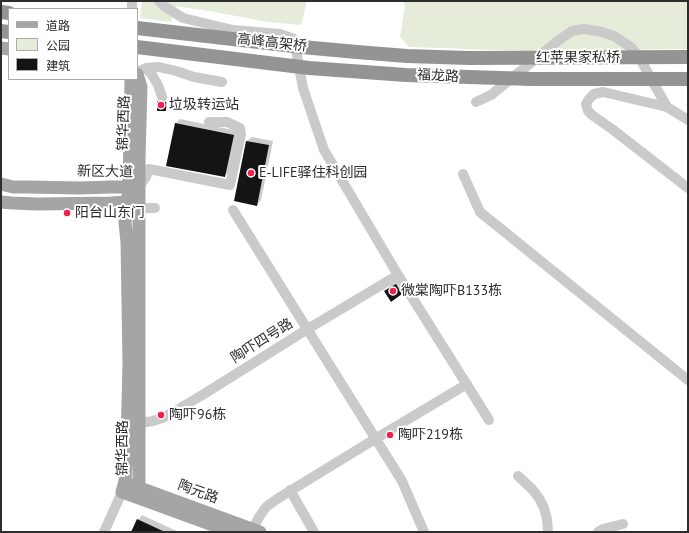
<!DOCTYPE html>
<html>
<head>
<meta charset="utf-8">
<style>
  body { margin:0 }
  #map { position:relative; width:689px; height:533px; overflow:hidden; background:#fff; font-family:"PT Sans","Noto Sans SC",sans-serif }
  canvas { display:block }
  .frame { position:absolute; inset:0; border:2px solid #2d2d2d; pointer-events:none }
  .legend { position:absolute; left:8px; top:8px; width:130px; height:72px; box-sizing:border-box; background:#fff; border:1px solid #ababab; margin:0; padding:5px 7px; list-style:none; font-size:12px; color:#2d2d2d }
  .legend li { display:flex; align-items:center; gap:8px; height:20px }
  .legend b { width:20px; border:1px solid #ababab }
</style>
</head>
<body>
<div id="map">
<canvas width="689" height="533"></canvas>
<div class="frame"></div>
<ul class="legend">
<li><b style="height:5px;background:#a5a5a5"></b>道路</li>
<li><b style="height:11px;background:#e5ecd9"></b>公园</li>
<li><b style="height:11px;background:#141414"></b>建筑</li>
</ul>
</div>
<script>
const g = document.querySelector('canvas').getContext('2d');
g.lineJoin = 'round';
function fill(path, color) { g.fillStyle = color; g.fill(path, 'evenodd'); }
const shape = rows => new Path2D(rows.map(r => 'M' + r).join(''));
function stroke(path, color, width, dash) { g.strokeStyle = color; g.lineWidth = width; g.lineCap = dash ? 'butt' : 'round'; g.setLineDash(dash || []); g.stroke(path); }
function write(font, color, halo, rows, align = 'center') {
  g.font = font + ' "PT Sans","Noto Sans SC",sans-serif'; g.lineWidth = 4; g.setLineDash([]); g.textBaseline = 'middle'; g.strokeStyle = halo; g.fillStyle = color; for (const [text, x, y, turn = 0] of rows) {
    g.save(); g.translate(x, y); g.rotate((+turn || 0) * Math.PI / 180); g.textAlign = isNaN(turn) ? turn : align; if (halo) g.strokeText(text, 0, 0); g.fillText(text, 0, 0); g.restore();
  }
}
fill(shape([
  [142,1,307,1,301,25,268,22,209,11,175,6,171,22,140,18],
  [403,1,688,1,688,49,527,51,409,47,400,37,405,6]
]), '#e5ecd9');
fill(shape([
  [160,100,163,102,167,101,167,108,165,110,158,102],
  [180,119,238,131,229,172,224,176,176,123],
  [252,137,273,141,261,200,257,205,235,200,247,141],
  [403,278,408,287,402,294,391,300,385,291,392,284],
  [142,515,179,532,132,532,138,520]
]), '#0003');
fill(shape([
  [157,101,161,103,166,102,166,111,157,111],
  [175,123,234,135,225,177,166,166],
  [246,141,269,145,257,206,234,201],
  [396,284,402,294,391,302,384,291],
  [137,519,165,532,131,532]
]), '#141414');
stroke(shape([
  [132,1,132,9],
  [159,1,164,6,183,18,233,30,280,34,294,39,303,88,324,150,398,275,489,420],
  [146,68,152,75,158,85,162,97],
  [137,72,146,68,159,67,176,71,194,77,222,82],
  [476,102,491,95,559,40,572,31,584,29,602,32,614,36,632,48,639,57,667,107],
  [688,120,667,107,603,92,594,94,589,99,586,104,588,111,592,115,612,129,688,188],
  [463,174,480,212,688,380],
  [139,187,146,177,149,169,230,185,241,134,240,128,227,122,209,122],
  [139,208,155,208],
  [233,210,402,481,424,532],
  [139,423,153,421,162,418,170,414,204,394,306,330,398,275],
  [518,476,532,489,539,498,544,508,547,519,548,532],
  [290,490,314,532],
  [253,529,259,517,266,507,277,499,375,439,467,384],
  [104,532,122,492],
  [598,532,603,529,623,524]
]), '#cacaca', 10);
stroke(shape([
  [1,48,9,49],
  [137,74,141,87,139,158,139,487],
  [1,184,13,187,28,187,80,188,111,187,137,187],
  [1,202,12,203,38,204,111,203,126,202,131,196],
  [132,485,260,532],
  [122,492,125,481,127,446,129,363,127,242,125,222,129,187,131,79],
  [122,492,232,532]
]), '#a5a5a5', 13);
stroke(shape([
  [1,12,9,13],
  [137,28,302,47,357,52,407,56,469,58,688,57],
  [1,31,9,32],
  [137,47,309,68,406,75,532,79,688,79]
]), '#949494', 14);
for (const [x, y, r, color] of [
  [161,105,4,"#f1214e"],
  [251,173,4,"#f1214e"],
  [67,213,4,"#f1214e"],
  [393,291,4,"#f1214e"],
  [161,415,4,"#f1214e"],
  [390,435,4,"#f1214e"]
]) { const dot = new Path2D(); dot.arc(x, y, r, 0, 2 * Math.PI); g.fillStyle = color; g.fill(dot); stroke(dot, '#fff', 1.5); }
write('14px', '#2d2d2d', '#fff', [
  ["高峰高架桥",272,43,6],
  ["红苹果家私桥",578,58],
  ["福龙路",438,76,3],
  ["锦华西路",124,123,-88],
  ["新区大道",105,172,1],
  ["陶吓四号路",262,341,-32],
  ["锦华西路",123,448,-90],
  ["陶元路",198,492,20]
]);
write('14px', '#2d2d2d', '#fff', [
  ["垃圾转运站",169,105],
  ["E-LIFE驿住科创园",259,173],
  ["阳台山东门",75,213],
  ["微棠陶吓B133栋",401,291],
  ["陶吓96栋",169,415],
  ["陶吓219栋",398,435]
], 'left');
</script>
</body>
</html>
